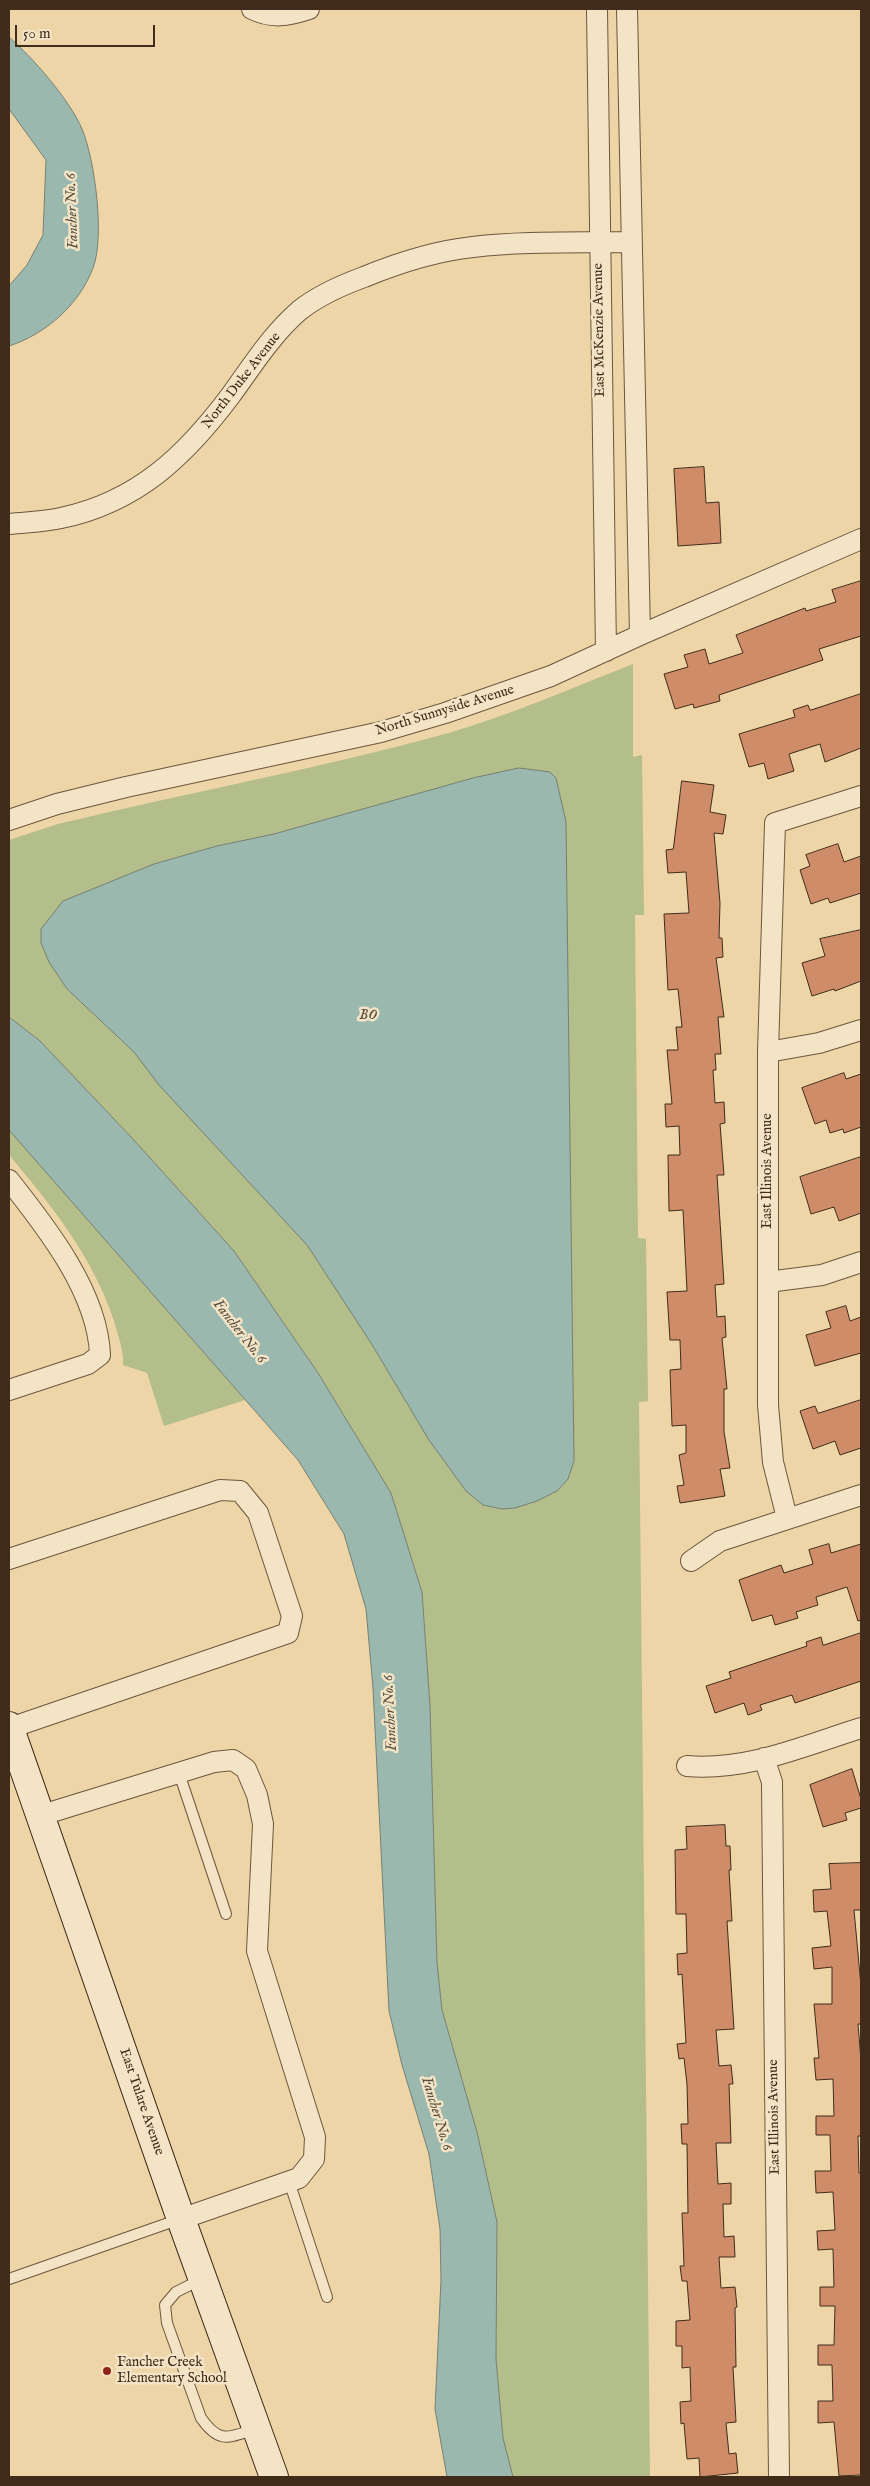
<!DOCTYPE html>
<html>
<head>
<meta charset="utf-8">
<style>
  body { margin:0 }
  #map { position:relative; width:870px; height:2486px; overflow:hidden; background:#edd5a7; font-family:"IM FELL English",serif }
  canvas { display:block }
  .frame { position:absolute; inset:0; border:10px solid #412b1b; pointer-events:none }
  .scale { position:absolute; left:15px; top:25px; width:140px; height:22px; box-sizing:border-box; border:2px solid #412b1b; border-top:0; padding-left:6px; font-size:15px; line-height:18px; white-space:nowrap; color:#412b1b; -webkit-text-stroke:4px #f3e4c6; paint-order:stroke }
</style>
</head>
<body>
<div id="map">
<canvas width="870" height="2486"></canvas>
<div class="frame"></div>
<div class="scale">50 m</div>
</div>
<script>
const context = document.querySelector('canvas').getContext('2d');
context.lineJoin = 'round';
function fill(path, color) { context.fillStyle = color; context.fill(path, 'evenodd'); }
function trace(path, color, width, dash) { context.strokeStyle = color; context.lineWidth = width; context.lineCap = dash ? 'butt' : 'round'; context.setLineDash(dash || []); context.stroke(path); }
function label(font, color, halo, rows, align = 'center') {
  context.font = font + ' "IM FELL English",serif'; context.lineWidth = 5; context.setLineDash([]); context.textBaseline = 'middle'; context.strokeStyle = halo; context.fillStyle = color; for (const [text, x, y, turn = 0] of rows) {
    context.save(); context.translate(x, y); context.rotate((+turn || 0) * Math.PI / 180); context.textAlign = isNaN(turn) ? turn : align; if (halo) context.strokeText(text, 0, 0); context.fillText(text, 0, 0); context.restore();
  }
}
const green = new Path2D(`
  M 633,664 L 633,757 L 642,755 L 644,915 L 635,915 L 638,1238 L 646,1239 L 648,1401 L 639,1402 L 650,2477 L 513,2477 L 503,2438 L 496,2359 L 497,2222 L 477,2132 L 442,2010 L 437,1963 L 430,1706 L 422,1592 L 391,1493 L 318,1373 L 234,1251 L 132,1138 L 39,1040 L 9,1017 L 9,840 L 58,824 C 186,793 317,769 445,734 C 509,716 571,688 633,664 Z
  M 9,1130 L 20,1140 L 245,1400 L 164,1426 L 147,1373 L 123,1365 C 124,1350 118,1336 114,1321 C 93,1257 52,1206 9,1155 Z`);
const water = new Path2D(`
  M 9,37 C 32,57 70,100 82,129 C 95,160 105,237 93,268 C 79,305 46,334 9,346 L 9,286 L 27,265 L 43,235 L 46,160 L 9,109 Z
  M 519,768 L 550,772 L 556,778 L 566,822 L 574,1461 L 568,1479 L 557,1491 L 537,1501 L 515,1508 L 502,1509 L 483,1505 L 466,1491 L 429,1440 L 371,1343 L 307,1245 L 159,1085 L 134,1052 L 67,989 L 49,962 L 41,943 L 41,929 L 63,901 L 154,864 L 217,846 L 274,834 L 473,778 Z
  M 9,1017 L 39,1040 L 132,1138 L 234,1251 L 318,1373 L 391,1493 L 422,1592 L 430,1706 L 437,1963 L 442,2010 L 477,2132 L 497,2222 L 496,2359 L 503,2438 L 513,2477 L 447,2477 L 435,2409 L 441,2280 L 440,2229 L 429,2154 L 402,2065 L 389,2011 L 373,1688 L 366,1609 L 344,1534 L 298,1460 L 9,1130 Z`);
const building = new Path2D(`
  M 704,467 L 706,503 L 719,502 L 721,543 L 678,546 L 674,469 Z
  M 861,581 L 861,636 L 819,649 L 823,660 L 719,695 L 720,701 L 694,708 L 693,704 L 675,709 L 664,674 L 688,667 L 684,655 L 705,649 L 709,664 L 743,653 L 736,635 L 805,608 L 806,611 L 836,602 L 832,590 Z
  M 861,694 L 861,748 L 825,762 L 820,744 L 789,754 L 794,771 L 768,779 L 764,763 L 749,767 L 739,734 L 795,717 L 793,710 L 808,705 L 810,710 Z
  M 682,781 L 714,785 L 710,812 L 726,815 L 723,834 L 714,833 L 720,903 L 719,938 L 722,938 L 723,957 L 716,958 L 724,1017 L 718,1017 L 721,1054 L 715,1054 L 716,1070 L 713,1070 L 715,1103 L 724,1102 L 725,1123 L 720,1124 L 724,1175 L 717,1175 L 724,1284 L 715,1285 L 717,1317 L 725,1316 L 726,1337 L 722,1338 L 727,1389 L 724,1389 L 724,1432 L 730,1468 L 720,1469 L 725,1496 L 680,1503 L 677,1486 L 684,1485 L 679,1455 L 686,1453 L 686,1425 L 672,1426 L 670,1370 L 681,1369 L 680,1340 L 670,1340 L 667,1292 L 687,1291 L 683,1210 L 669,1211 L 668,1155 L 680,1155 L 679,1126 L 666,1127 L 665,1104 L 672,1104 L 667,1050 L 678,1050 L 676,1027 L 682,1027 L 678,989 L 668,990 L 664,914 L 689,913 L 686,872 L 668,873 L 666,850 L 673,849 Z
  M 838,844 L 844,862 L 861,856 L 861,893 L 830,903 L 828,898 L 811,904 L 800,870 L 810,866 L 806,855 Z
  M 861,930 L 861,981 L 835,991 L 834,989 L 812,996 L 802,963 L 825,956 L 820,939 Z
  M 844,1073 L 846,1079 L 861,1074 L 861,1127 L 844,1133 L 843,1129 L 830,1133 L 826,1120 L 815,1124 L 802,1088 Z
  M 861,1157 L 861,1213 L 839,1221 L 834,1207 L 811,1214 L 800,1177 Z
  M 846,1306 L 850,1321 L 861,1317 L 861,1353 L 815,1366 L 806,1335 L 831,1328 L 826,1312 Z
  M 861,1400 L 861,1448 L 840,1455 L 835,1441 L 813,1449 L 800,1411 L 815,1406 L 818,1413 Z
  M 829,1544 L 831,1553 L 861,1544 L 861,1620 L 858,1621 L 847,1587 L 816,1597 L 818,1605 L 796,1612 L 798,1618 L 775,1625 L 772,1615 L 752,1621 L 739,1580 L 781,1565 L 784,1573 L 813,1564 L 809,1550 Z
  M 861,1633 L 861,1681 L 795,1703 L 792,1695 L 760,1705 L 762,1710 L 748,1715 L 744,1703 L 715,1713 L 706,1686 L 731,1678 L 729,1672 L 807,1646 L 806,1642 L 821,1637 L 823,1645 Z
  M 852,1769 L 861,1799 L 861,1808 L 845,1813 L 847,1820 L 823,1827 L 810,1785 Z
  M 725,1825 L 726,1846 L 730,1846 L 731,1870 L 729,1870 L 732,1921 L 727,1921 L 734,2029 L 716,2030 L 719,2066 L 731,2065 L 733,2084 L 729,2084 L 731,2143 L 716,2143 L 718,2184 L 731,2183 L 731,2204 L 723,2204 L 724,2237 L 734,2236 L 735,2257 L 719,2257 L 721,2288 L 735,2287 L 737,2307 L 735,2308 L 736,2367 L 733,2367 L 736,2422 L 726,2423 L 729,2454 L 736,2453 L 738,2473 L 700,2477 L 699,2458 L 687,2459 L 684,2423 L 681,2424 L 680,2402 L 691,2401 L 690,2367 L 682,2368 L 682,2346 L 676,2346 L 676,2321 L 690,2320 L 687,2281 L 682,2281 L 680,2266 L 684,2266 L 682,2213 L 688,2213 L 687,2144 L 682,2144 L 681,2124 L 688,2124 L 687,2084 L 684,2058 L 679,2059 L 677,2044 L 686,2043 L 682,1974 L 678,1975 L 677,1954 L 687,1953 L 686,1914 L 676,1914 L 675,1850 L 687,1849 L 686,1827 Z
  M 861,1863 L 861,1910 L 854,1910 L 861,1986 L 861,2024 L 858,2024 L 861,2060 L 861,2136 L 858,2136 L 859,2173 L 861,2173 L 861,2475 L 839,2476 L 834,2422 L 818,2423 L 818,2401 L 833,2401 L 832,2365 L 818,2365 L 818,2345 L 834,2345 L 835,2306 L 820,2306 L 820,2287 L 834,2287 L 833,2249 L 818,2250 L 817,2231 L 835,2230 L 833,2192 L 816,2193 L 815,2171 L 831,2171 L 830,2135 L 816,2135 L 816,2116 L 834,2116 L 833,2079 L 816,2080 L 814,2058 L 819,2058 L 814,2004 L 832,2004 L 832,1967 L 814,1969 L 812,1948 L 831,1946 L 827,1911 L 814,1912 L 813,1890 L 831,1889 L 829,1864 Z`);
const lane = new Path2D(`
  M 179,1773 L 226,1914
  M 289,2181 L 327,2297
  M 9,2279 L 180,2219
  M 202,2279 L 176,2292 L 165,2305 L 167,2323 L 201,2418 C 220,2445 229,2437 256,2429`);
const street = new Path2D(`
  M 252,9 C 272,19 288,16 309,9
  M 597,9 L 606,651
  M 627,9 L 640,635
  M 9,524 C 26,522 44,522 61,518 C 138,502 186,455 231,395 C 252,366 272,334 300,310 C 318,296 342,285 364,277 C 398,263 435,251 473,247 C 525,241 578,243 631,242
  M 9,820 L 57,804 L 126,787 L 381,732 L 445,713 L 551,676 L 640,635 L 861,539
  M 768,1052 L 819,1043 L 861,1030
  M 9,1180 C 47,1228 98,1293 100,1355 L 88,1364 L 9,1390
  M 768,1282 L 822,1275 L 861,1262
  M 787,1518 L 773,1462 L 768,1405 L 768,1052 L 775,823 L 861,796
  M 9,1559 L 220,1490 L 240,1491 L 258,1513 L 292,1616 L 288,1633 L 10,1728
  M 691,1561 L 720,1541 L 861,1495
  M 764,1758 L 772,1782 L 779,2477
  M 687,1766 C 748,1771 803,1746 861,1728
  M 42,1815 L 214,1762 L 233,1760 L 246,1769 L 257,1795 L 263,1824 L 257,1951 L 315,2137 L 314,2159 L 299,2178 L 181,2219`);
const secondary = new Path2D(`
  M 9,1726 L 181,2219 L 274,2477`);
const markers = [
  [107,2371,5,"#8f2418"]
];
const streetNames = [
  ["East McKenzie Avenue",600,330,-91],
  ["North Duke Avenue",242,381,-52],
  ["North Sunnyside Avenue",445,711,-17],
  ["East Illinois Avenue",768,1171,-90],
  ["East Tulare Avenue",141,2102,71],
  ["East Illinois Avenue",775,2117,-91]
];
const poiNames = [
  ["Fancher Creek",117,2363],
  ["Elementary School",117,2379]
];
const waterNames = [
  ["Fancher No. 6",73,211,-92],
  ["BO",368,1016],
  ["Fancher No. 6",239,1332,52],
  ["Fancher No. 6",391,1713,-93],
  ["Fancher No. 6",436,2114,73]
];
fill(green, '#b4be8a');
fill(water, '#9ab8ad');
trace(water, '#768073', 1);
fill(building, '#cf8c68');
trace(building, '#412b1b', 1);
trace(lane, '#6c563e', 12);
trace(street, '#6c563e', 22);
trace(secondary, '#412b1b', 30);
trace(lane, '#f3e4c6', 10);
trace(street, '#f3e4c6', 20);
trace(secondary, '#f3e4c6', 28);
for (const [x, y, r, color] of markers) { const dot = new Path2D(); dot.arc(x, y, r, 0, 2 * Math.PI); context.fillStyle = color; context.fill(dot); trace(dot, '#f3e4c6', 2); }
label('14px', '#412b1b', '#f3e4c6', streetNames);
label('14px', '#412b1b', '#f3e4c6', poiNames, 'left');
label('italic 15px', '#574e40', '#f3e4c6', waterNames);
</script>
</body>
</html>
